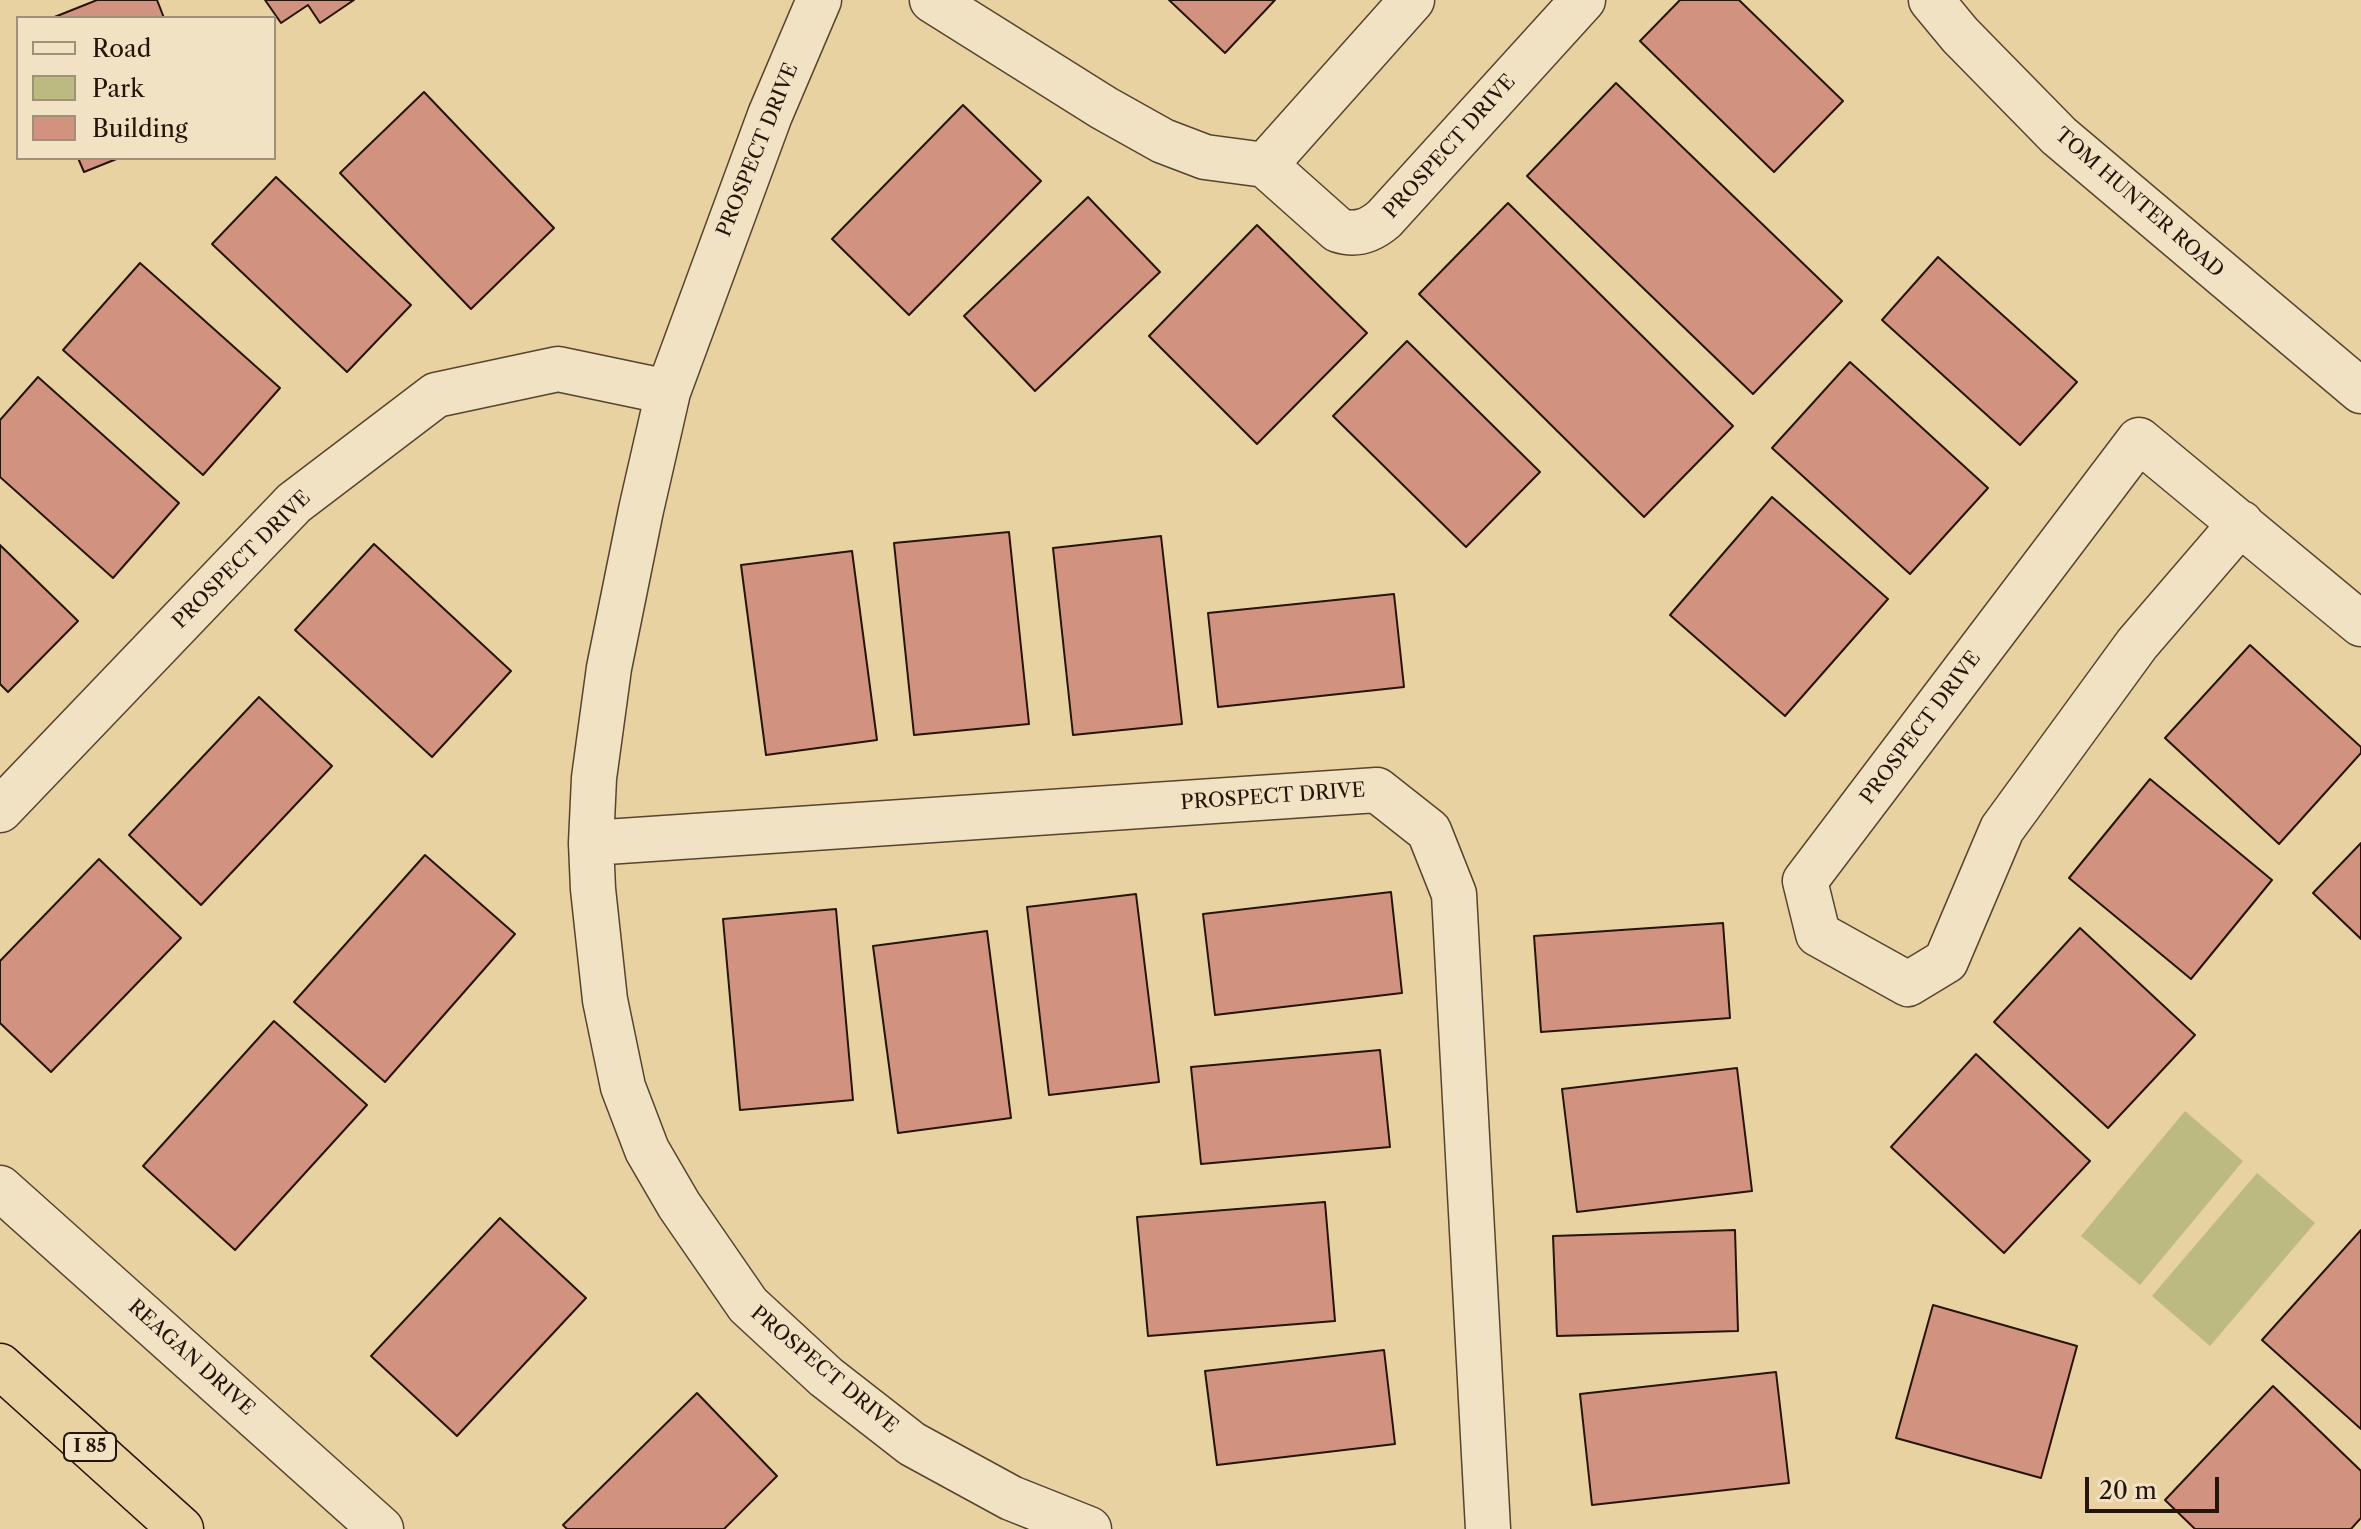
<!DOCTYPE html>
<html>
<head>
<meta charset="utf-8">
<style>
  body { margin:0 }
  #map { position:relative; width:2361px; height:1529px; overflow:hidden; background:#e8d2a2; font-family:"Libre Caslon Text",serif }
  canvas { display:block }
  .legend { position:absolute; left:16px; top:16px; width:260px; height:144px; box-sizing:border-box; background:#f0e2c3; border:2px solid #9f9079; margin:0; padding:10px 14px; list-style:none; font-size:24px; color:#261409 }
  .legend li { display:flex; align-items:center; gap:16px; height:40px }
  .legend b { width:40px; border:2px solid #9f9079 }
  .scale { position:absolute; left:2085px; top:1477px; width:134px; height:36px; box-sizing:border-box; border:4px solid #261409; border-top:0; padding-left:10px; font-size:24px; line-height:28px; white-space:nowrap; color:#261409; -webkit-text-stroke:6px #f0e2c3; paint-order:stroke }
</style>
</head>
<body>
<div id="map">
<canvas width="2361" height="1529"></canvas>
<ul class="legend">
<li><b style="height:10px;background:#f0e2c3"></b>Road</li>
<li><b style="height:22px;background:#bcba81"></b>Park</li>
<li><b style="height:22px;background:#d1937f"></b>Building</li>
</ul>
<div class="scale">20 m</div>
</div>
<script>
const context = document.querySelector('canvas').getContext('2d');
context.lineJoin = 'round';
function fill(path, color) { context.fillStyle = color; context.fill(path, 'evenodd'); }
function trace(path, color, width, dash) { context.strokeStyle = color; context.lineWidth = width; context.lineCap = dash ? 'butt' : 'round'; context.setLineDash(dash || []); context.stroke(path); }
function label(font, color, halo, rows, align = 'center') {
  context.font = font + ' "Libre Caslon Text",serif'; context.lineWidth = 8; context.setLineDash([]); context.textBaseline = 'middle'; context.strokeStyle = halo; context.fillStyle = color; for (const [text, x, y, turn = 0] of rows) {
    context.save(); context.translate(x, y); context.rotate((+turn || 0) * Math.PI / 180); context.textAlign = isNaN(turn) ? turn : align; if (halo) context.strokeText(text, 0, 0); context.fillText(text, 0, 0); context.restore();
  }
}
const green = new Path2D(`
  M 2185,1111 L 2243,1161 L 2140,1285 L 2081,1236 Z
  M 2257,1173 L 2315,1223 L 2210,1346 L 2152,1296 Z`);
const building = new Path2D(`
  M 97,0 L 157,0 L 164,18 L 52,18 Z
  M 265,0 L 354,0 L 320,23 L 308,5 L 281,23 Z
  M 1169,0 L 1275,0 L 1225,53 Z
  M 1680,0 L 1739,0 L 1843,101 L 1774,172 L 1640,41 Z
  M 1616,83 L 1842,301 L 1753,394 L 1527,176 Z
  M 424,92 L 554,228 L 471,309 L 340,173 Z
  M 963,105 L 1041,181 L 909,315 L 832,239 Z
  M 78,158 L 119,158 L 84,172 Z
  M 276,177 L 411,305 L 347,372 L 212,244 Z
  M 1088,197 L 1160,272 L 1035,391 L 964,316 Z
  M 1508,203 L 1733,426 L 1644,517 L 1419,294 Z
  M 1257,225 L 1367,333 L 1257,444 L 1149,336 Z
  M 1938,257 L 2077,382 L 2020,445 L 1882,320 Z
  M 140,263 L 280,388 L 203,475 L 63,350 Z
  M 1407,341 L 1540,472 L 1466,547 L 1333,416 Z
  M 1850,362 L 1988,488 L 1910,574 L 1772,448 Z
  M 38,377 L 179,503 L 113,578 L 0,477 L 0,420 Z
  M 1772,497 L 1888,599 L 1785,716 L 1670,615 Z
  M 1009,532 L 1029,724 L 914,735 L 894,543 Z
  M 1161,536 L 1182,724 L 1073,735 L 1053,548 Z
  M 374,544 L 511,671 L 432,757 L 295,630 Z
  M 0,545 L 78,621 L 8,692 L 0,684 Z
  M 852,551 L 877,740 L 766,755 L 741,565 Z
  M 1394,594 L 1404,687 L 1218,707 L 1208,613 Z
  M 2250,645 L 2361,747 L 2361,753 L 2279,844 L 2165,738 Z
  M 259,697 L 332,766 L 201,905 L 129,835 Z
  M 2150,779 L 2272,880 L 2191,979 L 2069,878 Z
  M 2361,843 L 2361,939 L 2313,893 Z
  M 425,855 L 515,934 L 385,1082 L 294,1002 Z
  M 99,859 L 181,938 L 51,1072 L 0,1023 L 0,961 Z
  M 1391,892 L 1402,993 L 1215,1015 L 1203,914 Z
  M 1136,894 L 1159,1082 L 1049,1095 L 1027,907 Z
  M 836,909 L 853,1100 L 740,1110 L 723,919 Z
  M 1723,923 L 1730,1018 L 1541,1032 L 1534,936 Z
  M 2080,928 L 2195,1035 L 2108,1128 L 1994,1022 Z
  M 987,931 L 1011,1118 L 898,1133 L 873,946 Z
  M 274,1021 L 367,1105 L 235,1250 L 143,1166 Z
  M 1380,1050 L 1390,1147 L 1201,1164 L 1191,1067 Z
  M 1976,1054 L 2090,1161 L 2004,1253 L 1891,1147 Z
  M 1737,1068 L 1752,1191 L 1577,1212 L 1562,1089 Z
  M 1325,1202 L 1335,1321 L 1148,1336 L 1137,1217 Z
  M 500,1218 L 586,1298 L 457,1436 L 371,1356 Z
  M 1735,1230 L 1738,1331 L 1557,1336 L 1553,1236 Z
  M 2361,1230 L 2361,1429 L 2262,1340 Z
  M 1933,1305 L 2077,1346 L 2041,1478 L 1896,1438 Z
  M 1384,1350 L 1395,1444 L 1217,1465 L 1205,1371 Z
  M 1776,1372 L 1789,1483 L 1592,1505 L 1580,1394 Z
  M 2273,1386 L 2361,1471 L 2361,1518 L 2351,1529 L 2195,1529 L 2165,1500 Z
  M 697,1393 L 777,1476 L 724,1529 L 567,1529 L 563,1525 Z`);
const minor = new Path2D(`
  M 819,0 L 770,115 L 668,392 L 641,510 L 609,668 L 594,778 L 591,843 L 593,889 L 605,1000 L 623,1087 L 647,1150 L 679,1205 L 748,1305 L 826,1377 L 912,1444 L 1011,1498 L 1089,1529
  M 932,0 L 1104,108 L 1163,141 L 1205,157 L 1265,165 L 1338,230 C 1356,236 1370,231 1384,219 L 1583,0
  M 1265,165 L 1412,0
  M 2241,523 L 2137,644 L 2002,829 L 1946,961 L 1908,984 L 1818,934 L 1805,881 L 2139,440 L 2361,624
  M 0,810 L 294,503 L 436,395 L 558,369 L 668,392
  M 591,843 L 1377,790 L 1429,831 L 1454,894 L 1488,1529`);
const tertiary = new Path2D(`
  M 1931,0 L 1960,35 L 2059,136 L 2361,391
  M 0,1188 L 381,1529`);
const motorway = new Path2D(`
  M 0,1366 L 181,1529`);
const shields = [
  [90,1447,52]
];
const shieldNames = [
  ["I 85",90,1447]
];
const streetNames = [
  ["PROSPECT DRIVE",1450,147,-48],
  ["PROSPECT DRIVE",758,150,-68],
  ["TOM HUNTER ROAD",2139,203,41],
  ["PROSPECT DRIVE",242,560,-45],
  ["PROSPECT DRIVE",1921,728,-53],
  ["PROSPECT DRIVE",1273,797,-4],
  ["REAGAN DRIVE",191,1358,42],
  ["PROSPECT DRIVE",824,1370,40]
];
fill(green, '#bcba81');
fill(building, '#d1937f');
trace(building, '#261409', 2);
trace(minor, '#56442f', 47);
trace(tertiary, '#56442f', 47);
trace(motorway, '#261409', 47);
trace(minor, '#f0e2c3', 44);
trace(tertiary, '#f0e2c3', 44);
trace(motorway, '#e8d2a2', 44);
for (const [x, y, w] of shields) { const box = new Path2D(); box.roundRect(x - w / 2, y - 14, w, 28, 6); context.fillStyle = '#f0e2c3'; context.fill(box); trace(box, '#261409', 2); }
label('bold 18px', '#261409', null, shieldNames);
label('20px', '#261409', '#f0e2c3', streetNames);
</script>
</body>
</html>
